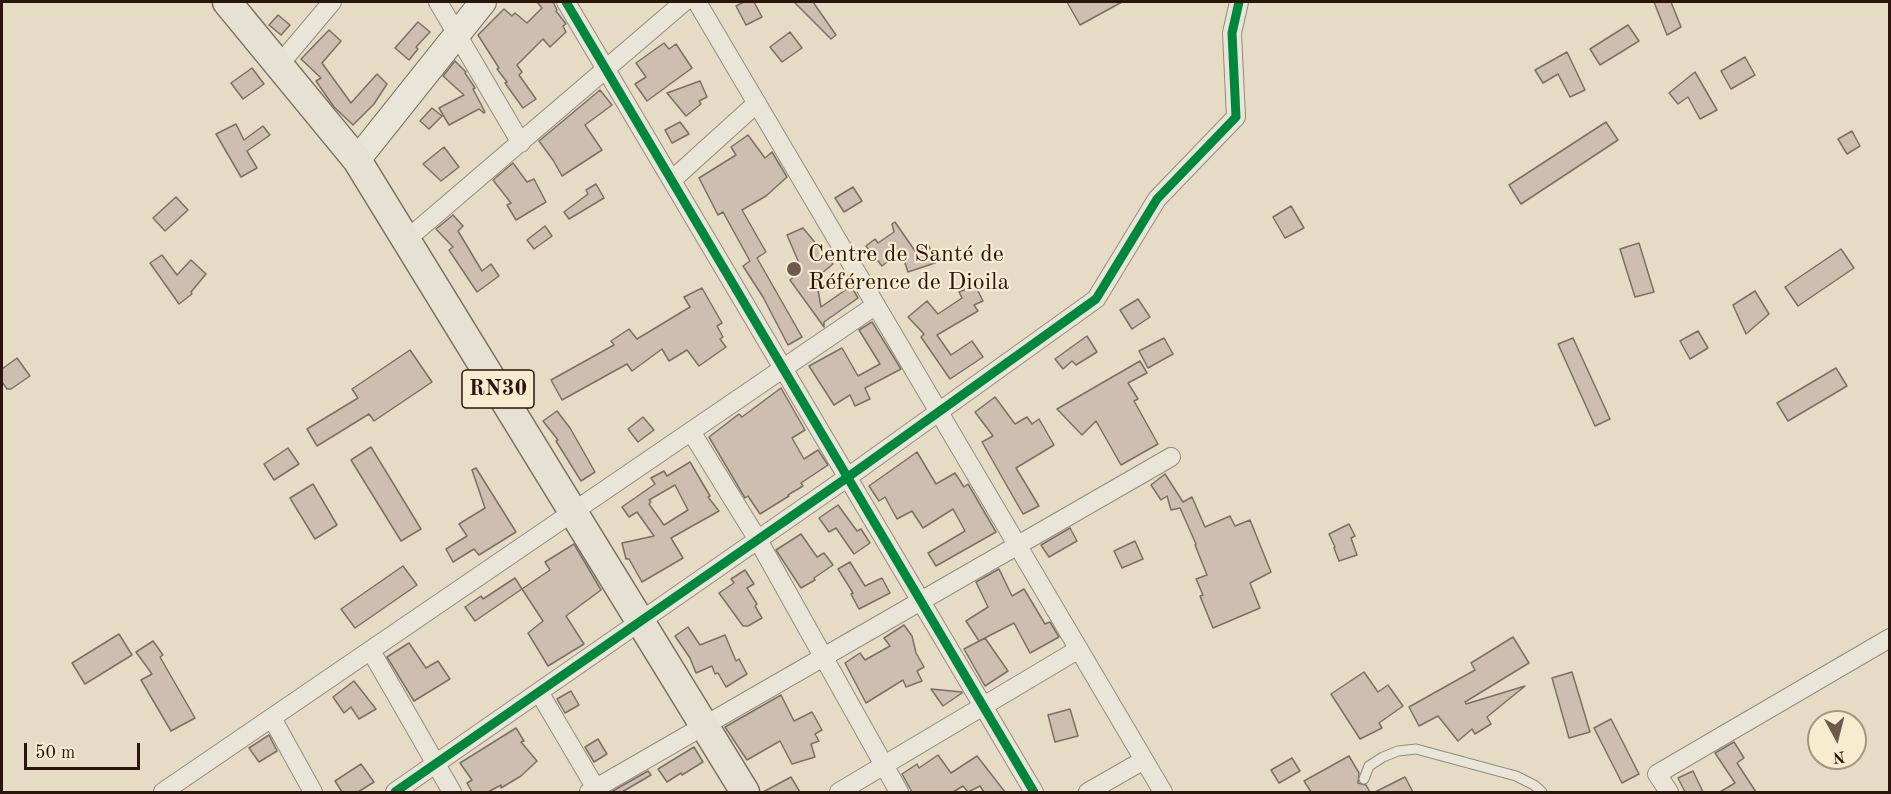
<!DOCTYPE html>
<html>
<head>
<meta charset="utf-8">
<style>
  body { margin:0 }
  #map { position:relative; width:1891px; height:794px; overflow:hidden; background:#e6dbc4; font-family:"Old Standard TT",serif }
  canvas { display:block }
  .frame { position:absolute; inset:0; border:3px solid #2b140b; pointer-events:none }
  .north { position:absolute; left:1807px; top:710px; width:60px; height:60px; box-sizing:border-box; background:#f8ecd0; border:2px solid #a69681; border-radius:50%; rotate:173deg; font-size:16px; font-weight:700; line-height:24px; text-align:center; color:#2b140b }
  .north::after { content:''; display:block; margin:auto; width:21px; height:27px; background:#6c5a4c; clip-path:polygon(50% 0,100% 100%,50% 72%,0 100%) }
  .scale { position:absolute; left:24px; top:743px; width:116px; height:27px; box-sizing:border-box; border:3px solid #2b140b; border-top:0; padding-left:8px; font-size:18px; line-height:21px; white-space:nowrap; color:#2b140b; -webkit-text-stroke:4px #f8ecd0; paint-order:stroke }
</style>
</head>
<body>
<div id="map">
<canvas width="1891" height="794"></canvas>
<div class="frame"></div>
<div class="north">N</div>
<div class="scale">50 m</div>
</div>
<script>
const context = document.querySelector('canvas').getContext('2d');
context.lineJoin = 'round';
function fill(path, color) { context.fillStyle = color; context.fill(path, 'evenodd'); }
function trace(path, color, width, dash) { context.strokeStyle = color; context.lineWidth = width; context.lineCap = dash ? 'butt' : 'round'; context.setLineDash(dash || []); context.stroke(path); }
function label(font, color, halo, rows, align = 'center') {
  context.font = font + ' "Old Standard TT",serif'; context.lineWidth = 4.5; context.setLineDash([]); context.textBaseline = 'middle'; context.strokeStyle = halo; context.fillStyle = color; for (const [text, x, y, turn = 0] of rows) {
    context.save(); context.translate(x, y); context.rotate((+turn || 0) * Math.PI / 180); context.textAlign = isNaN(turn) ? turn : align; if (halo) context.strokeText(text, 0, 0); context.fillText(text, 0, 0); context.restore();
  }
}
const building = new Path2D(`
  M 537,2 L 553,2 L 557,10 L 556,11 L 566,24 L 563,26 L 566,32 L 550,47 L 543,39 L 517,65 L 522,72 L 519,75 L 536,99 L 523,108 L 505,83 L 507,82 L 497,69 L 499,68 L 478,35 L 504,9 L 512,16 L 515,13 L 527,23 L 542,8 Z
  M 744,2 L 754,2 L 762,17 L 746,25 L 736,6 Z
  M 794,2 L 813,2 L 836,35 L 831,39 Z
  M 1067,2 L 1122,2 L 1080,25 Z
  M 1654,2 L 1671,2 L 1681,27 L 1667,35 Z
  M 278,15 L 290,25 L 281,35 L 269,25 Z
  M 418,22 L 430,32 L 416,47 L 418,49 L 409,60 L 395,48 Z
  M 1628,25 L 1639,41 L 1600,65 L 1590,49 Z
  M 329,30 L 341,41 L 322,63 L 351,103 L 377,74 L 387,84 L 374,104 L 353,125 L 334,107 L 316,81 L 321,78 L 301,59 Z
  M 790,32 L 802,48 L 782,62 L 770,47 Z
  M 664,43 L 669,49 L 676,44 L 692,68 L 647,101 L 635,84 L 646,77 L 636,63 Z
  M 1567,52 L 1585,90 L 1570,97 L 1558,74 L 1543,83 L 1535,70 Z
  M 1745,57 L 1755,75 L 1731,89 L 1721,71 Z
  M 455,61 L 466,72 L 465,73 L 475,88 L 473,89 L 485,112 L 484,113 L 479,109 L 449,125 L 439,108 L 464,95 L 443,76 Z
  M 252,68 L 264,84 L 243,99 L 231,83 Z
  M 1695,72 L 1717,110 L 1700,119 L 1688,97 L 1678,104 L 1669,93 Z
  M 700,81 L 707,97 L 699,101 L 701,104 L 686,116 L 667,93 Z
  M 600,90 L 612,105 L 585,125 L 602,150 L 562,176 L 553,160 L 539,141 Z
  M 432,108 L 442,116 L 429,129 L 420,121 Z
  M 680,122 L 689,134 L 672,143 L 665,130 Z
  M 1606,122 L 1618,140 L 1521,204 L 1509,185 Z
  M 236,124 L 244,140 L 263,126 L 270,135 L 247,151 L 257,168 L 241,177 L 216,134 Z
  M 1852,131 L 1860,146 L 1847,154 L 1838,139 Z
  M 748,135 L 765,158 L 772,152 L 787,177 L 766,196 L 742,210 L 766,252 L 757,258 L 802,337 L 788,345 L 763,297 L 743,266 L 750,261 L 723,212 L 718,215 L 699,178 L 736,155 L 731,147 Z
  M 444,147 L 459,167 L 441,181 L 423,164 Z
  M 513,163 L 527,182 L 534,179 L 546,202 L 516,220 L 507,205 L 511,203 L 493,180 Z
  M 596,184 L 604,198 L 569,219 L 564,212 L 588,194 L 586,190 Z
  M 853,187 L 862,201 L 844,212 L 835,198 Z
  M 176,197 L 188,210 L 165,231 L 153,218 Z
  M 1291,206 L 1304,228 L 1285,238 L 1273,217 Z
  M 453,215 L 463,226 L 458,231 L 482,271 L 491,264 L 499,276 L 477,292 L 449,250 L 453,247 L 436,229 Z
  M 895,222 L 915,251 L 929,246 L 935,263 L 908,272 L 901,251 L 882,266 L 866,246 L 875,239 L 878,243 L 894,232 L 892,224 Z
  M 545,226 L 552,236 L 534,249 L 527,240 Z
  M 803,228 L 833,264 L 816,278 L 821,307 L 851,286 L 858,298 L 824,322 L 824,327 L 790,280 L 802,270 L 787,235 Z
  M 1639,243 L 1654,292 L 1635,297 L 1620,249 Z
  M 1841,249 L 1854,268 L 1798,306 L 1785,287 Z
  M 162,255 L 177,275 L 191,260 L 206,274 L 191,292 L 192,294 L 179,304 L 150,263 Z
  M 975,285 L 983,301 L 974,305 L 978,311 L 937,335 L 951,355 L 972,341 L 983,357 L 950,379 L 921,337 L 924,334 L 908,317 L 927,301 L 938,314 L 962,298 L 959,292 Z
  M 702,288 L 722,323 L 717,326 L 723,337 L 720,339 L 726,347 L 699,366 L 687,350 L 669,361 L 662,349 L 632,371 L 627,364 L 562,400 L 551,380 L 614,345 L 611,341 L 629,329 L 637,339 L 690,307 L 684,297 Z
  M 1755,291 L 1769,314 L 1746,334 L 1733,305 Z
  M 1138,299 L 1150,317 L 1132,329 L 1120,310 Z
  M 872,322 L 901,369 L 865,388 L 870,399 L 855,406 L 850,395 L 834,405 L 809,366 L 842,348 L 858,376 L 880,364 L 859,330 Z
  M 1698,331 L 1708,348 L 1690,359 L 1680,341 Z
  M 1087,336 L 1097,352 L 1076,365 L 1072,361 L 1063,369 L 1055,359 Z
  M 1164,338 L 1173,354 L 1148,368 L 1139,351 Z
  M 1573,338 L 1610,419 L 1595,426 L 1558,344 Z
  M 410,350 L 432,382 L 374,421 L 369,414 L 317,446 L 307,429 L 358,398 L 352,389 Z
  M 17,358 L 30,376 L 11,389 L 7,389 L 2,382 L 2,369 Z
  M 1140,361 L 1147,373 L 1128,383 L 1138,399 L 1134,401 L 1158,444 L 1121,465 L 1096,421 L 1082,435 L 1057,409 Z
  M 1836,368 L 1847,386 L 1788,421 L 1777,403 Z
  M 781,388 L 805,430 L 792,438 L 804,459 L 818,450 L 828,465 L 801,483 L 803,486 L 788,495 L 789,496 L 760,514 L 748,496 L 745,498 L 709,437 L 739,414 L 742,417 Z
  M 995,397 L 1015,424 L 1027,417 L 1032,424 L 1039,419 L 1054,445 L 1016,468 L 1039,506 L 1023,514 L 982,442 L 993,436 L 975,412 Z
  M 557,411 L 570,428 L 595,472 L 581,481 L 556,441 L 558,440 L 543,421 Z
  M 643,417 L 654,430 L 638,442 L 628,429 Z
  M 371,447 L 421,529 L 401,541 L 351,460 Z
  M 288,448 L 299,464 L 274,480 L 264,464 Z
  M 917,452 L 936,484 L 955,473 L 964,487 L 968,484 L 996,532 L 936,566 L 928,553 L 965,531 L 953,509 L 923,528 L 912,511 L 897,519 L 885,497 L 879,501 L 869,486 Z
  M 690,462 L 710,496 L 708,497 L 719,511 L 671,538 L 683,558 L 642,582 L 629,559 L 626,559 L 622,543 L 654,536 L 637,512 L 629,517 L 622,507 L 655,484 L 651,478 L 664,471 L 667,476 ZM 675,485 L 688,510 L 664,525 L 649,504 L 651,502 L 649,500 Z
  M 476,468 L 516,532 L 479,555 L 474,549 L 453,562 L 446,549 L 467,536 L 459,524 L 485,508 L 472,470 Z
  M 1165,474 L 1183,502 L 1192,497 L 1205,527 L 1230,516 L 1235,526 L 1250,520 L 1271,572 L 1250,583 L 1260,608 L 1213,628 L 1200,596 L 1203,595 L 1196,579 L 1207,575 L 1195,545 L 1196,544 L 1180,508 L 1171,510 L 1167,496 L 1161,500 L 1151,485 Z
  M 313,484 L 337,525 L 315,539 L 290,498 Z
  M 838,505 L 857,531 L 861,529 L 870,543 L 854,554 L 836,528 L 829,532 L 819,518 Z
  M 1349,524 L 1355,536 L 1351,538 L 1357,555 L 1339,561 L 1334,548 L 1335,547 L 1329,534 Z
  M 1070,528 L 1077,541 L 1049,557 L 1041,545 Z
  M 801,534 L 817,557 L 824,553 L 833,565 L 814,578 L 815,580 L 801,588 L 776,550 Z
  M 1135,541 L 1143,559 L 1122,568 L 1114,551 Z
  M 574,544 L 601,590 L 566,616 L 584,644 L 548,666 L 528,633 L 543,621 L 522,589 L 550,570 L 545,562 Z
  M 850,562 L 865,586 L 882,578 L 890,593 L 859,609 L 851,594 L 853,593 L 838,569 Z
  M 403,566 L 417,585 L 355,628 L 341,609 Z
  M 999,569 L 1012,596 L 1024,589 L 1045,624 L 1050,622 L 1059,637 L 1030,653 L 1014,623 L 979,641 L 966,621 L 988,607 L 976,582 Z
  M 745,570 L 754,584 L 747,588 L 757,604 L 755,606 L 762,618 L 748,626 L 743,626 L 719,593 L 734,583 L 731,579 Z
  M 515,578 L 522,589 L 475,621 L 465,607 L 481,596 L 483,599 Z
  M 904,625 L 912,636 L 916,653 L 924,667 L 917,671 L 922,681 L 906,687 L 903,680 L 866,703 L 845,663 L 860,653 L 865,660 L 890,646 L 884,638 Z
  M 688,627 L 700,645 L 725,635 L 736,661 L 739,659 L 747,674 L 726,687 L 718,673 L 715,674 L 712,666 L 696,673 L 690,658 L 675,636 Z
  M 119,634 L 132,655 L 85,684 L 72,663 Z
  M 1513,637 L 1529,663 L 1465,702 L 1466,704 L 1525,686 L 1487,717 L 1491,724 L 1475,734 L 1472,729 L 1458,741 L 1438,716 L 1419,726 L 1409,707 L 1475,670 L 1471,663 Z
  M 985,638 L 1008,671 L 985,686 L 964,649 Z
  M 153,641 L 163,655 L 160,657 L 195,718 L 171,731 L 141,680 L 152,674 L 136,652 Z
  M 409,643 L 426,668 L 438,661 L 450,679 L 414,701 L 387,657 Z
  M 1364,672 L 1378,692 L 1388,685 L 1403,706 L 1379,723 L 1382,728 L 1360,739 L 1331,694 Z
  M 1572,672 L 1590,732 L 1569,738 L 1552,678 Z
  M 354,681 L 376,709 L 359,719 L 351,707 L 344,713 L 333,697 Z
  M 931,689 L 962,692 L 962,693 L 943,706 Z
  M 571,691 L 579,705 L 565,713 L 557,699 Z
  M 781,695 L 794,721 L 812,712 L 822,730 L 815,734 L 819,741 L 811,744 L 815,757 L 792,764 L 780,741 L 747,760 L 725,727 Z
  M 1070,709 L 1078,736 L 1055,742 L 1048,715 Z
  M 1611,719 L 1639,774 L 1622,783 L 1594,728 Z
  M 516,728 L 524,741 L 521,742 L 537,761 L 521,776 L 501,788 L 501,785 L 488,792 L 472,792 L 467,783 L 472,780 L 460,763 Z
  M 269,735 L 277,751 L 259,762 L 249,748 Z
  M 598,739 L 607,754 L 594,762 L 585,747 Z
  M 1734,742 L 1744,758 L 1737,763 L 1756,792 L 1720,792 L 1735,783 L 1715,753 Z
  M 694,747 L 703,762 L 682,775 L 681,773 L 667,782 L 658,769 Z
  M 938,755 L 951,773 L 977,756 L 1005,792 L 984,792 L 980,786 L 968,792 L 963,786 L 953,792 L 912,792 L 902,774 L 917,764 L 919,768 Z
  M 1349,756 L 1359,773 L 1358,783 L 1366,785 L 1370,792 L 1311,792 L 1304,781 Z
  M 1292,758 L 1300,771 L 1279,783 L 1271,770 Z
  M 361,764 L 374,782 L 358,792 L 342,792 L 335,781 Z
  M 648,771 L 651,775 L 622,792 L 611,792 Z
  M 1693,771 L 1703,792 L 1685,792 L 1678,778 Z
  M 791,777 L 800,792 L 763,792 Z
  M 1405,777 L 1413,792 L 1375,792 Z`);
const lane = new Path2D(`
  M 1364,779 L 1369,766 L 1383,757 L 1398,751 L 1416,749 L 1516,776 L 1534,785 L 1542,792`);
const street = new Path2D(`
  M 438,2 L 521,143
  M 566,2 L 1034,792
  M 697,2 L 1163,792
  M 279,65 L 332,2
  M 672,180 L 757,103
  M 406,240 L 684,2
  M 692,433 L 758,540 L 899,792
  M 371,651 L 452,792
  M 539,692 L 598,792
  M 272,718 L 313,792
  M 163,792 L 876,305
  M 395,792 L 848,477 L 1096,299 L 1157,199 L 1236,117 L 1232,33 L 1239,2
  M 589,792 L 1171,457
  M 839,792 L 1079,649
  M 1088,792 L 1144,760
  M 1669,792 L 1657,774 L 1890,638`);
const secondary = new Path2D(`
  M 357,160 L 483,2`);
const primary = new Path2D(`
  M 227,2 L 357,160 L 745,792`);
const cycleway = new Path2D(`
  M 566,2 L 1034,792
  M 395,792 L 848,477 L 1096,299 L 1157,199 L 1236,117 L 1232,33 L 1239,2`);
const markers = [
  [794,269,8,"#6c5a4c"]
];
const shields = [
  [498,389,72]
];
const shieldNames = [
  ["RN30",498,389]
];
const poiNames = [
  ["Centre de Santé de",808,255],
  ["Référence de Dioila",808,283]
];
fill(building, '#cebeaf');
trace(building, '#7a7064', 1.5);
trace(lane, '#948b7d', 11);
trace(street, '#948b7d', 20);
trace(secondary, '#7a7064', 28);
trace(primary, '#7a7064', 31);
trace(lane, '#eae5d9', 9);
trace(street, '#eae5d9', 18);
trace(secondary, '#eae5d9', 26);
trace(primary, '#e6e1d3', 28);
trace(cycleway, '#00873e', 9);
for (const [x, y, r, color] of markers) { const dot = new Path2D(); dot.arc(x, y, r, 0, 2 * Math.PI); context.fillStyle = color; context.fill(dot); trace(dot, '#f8ecd0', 2); }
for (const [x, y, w] of shields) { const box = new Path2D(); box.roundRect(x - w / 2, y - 19, w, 38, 4.5); context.fillStyle = '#f8ecd0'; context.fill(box); trace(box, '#2b140b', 1.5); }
label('bold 22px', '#2b140b', null, shieldNames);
label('24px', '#2b140b', '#f8ecd0', poiNames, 'left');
</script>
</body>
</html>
